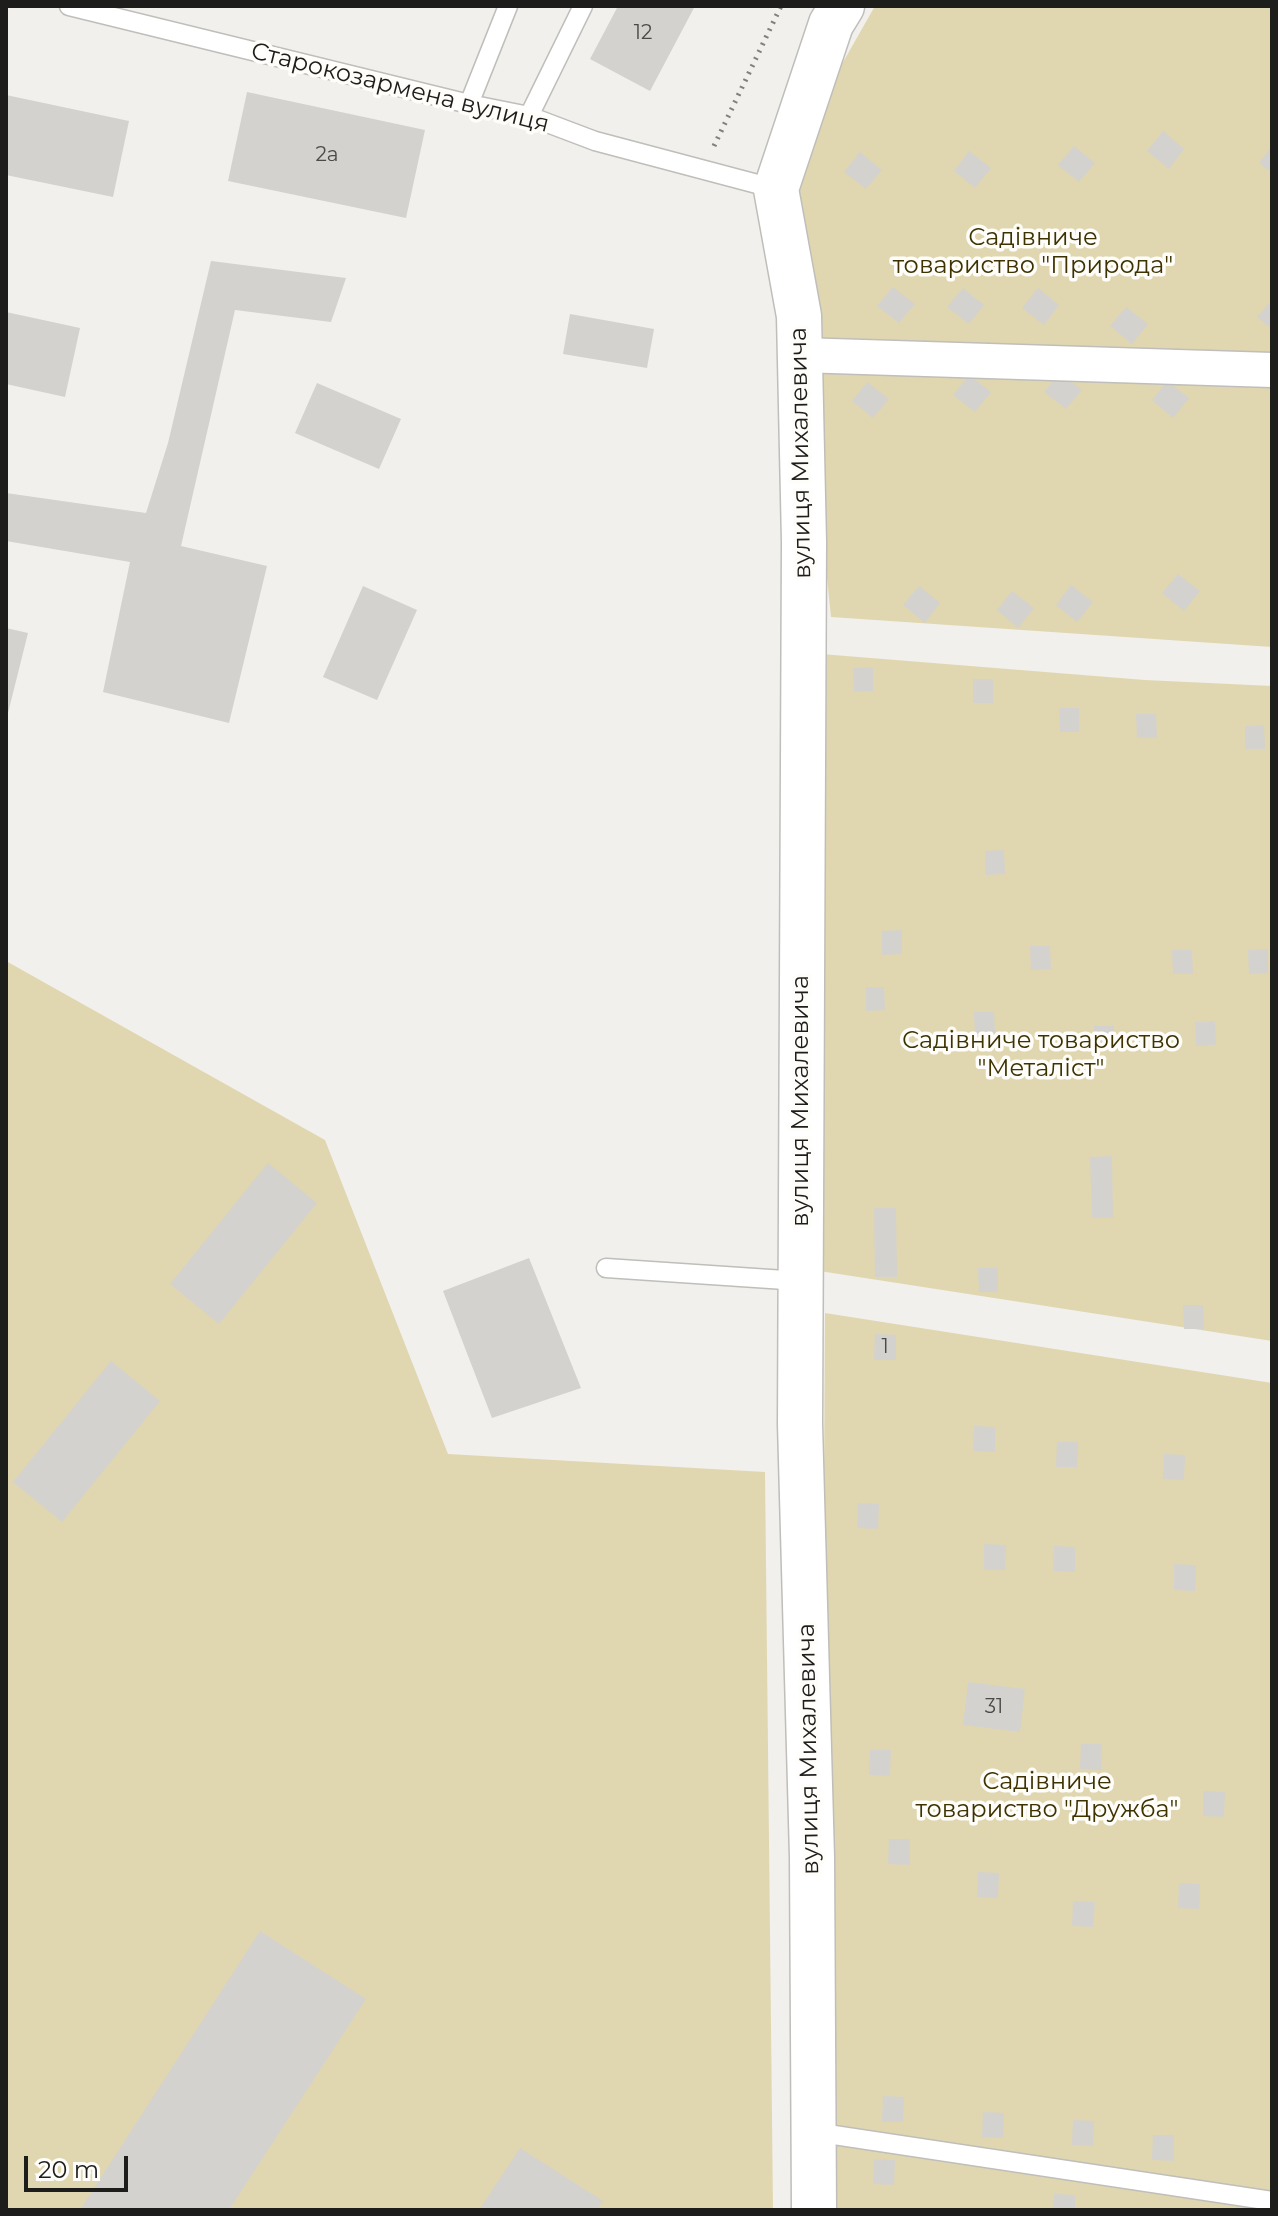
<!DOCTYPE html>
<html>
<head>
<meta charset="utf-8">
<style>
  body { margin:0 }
  #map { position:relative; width:1278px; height:2216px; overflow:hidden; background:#f1f0ec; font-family:Montserrat,sans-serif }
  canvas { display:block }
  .frame { position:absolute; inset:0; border:8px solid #1d1d1c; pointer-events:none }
  .scale { position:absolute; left:24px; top:2156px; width:104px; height:36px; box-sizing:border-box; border:4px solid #1d1d1c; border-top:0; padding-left:10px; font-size:24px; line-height:28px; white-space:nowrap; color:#1d1d1c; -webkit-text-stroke:6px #fefdf9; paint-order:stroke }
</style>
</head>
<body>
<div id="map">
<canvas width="1278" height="2216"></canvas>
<div class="frame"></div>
<div class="scale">20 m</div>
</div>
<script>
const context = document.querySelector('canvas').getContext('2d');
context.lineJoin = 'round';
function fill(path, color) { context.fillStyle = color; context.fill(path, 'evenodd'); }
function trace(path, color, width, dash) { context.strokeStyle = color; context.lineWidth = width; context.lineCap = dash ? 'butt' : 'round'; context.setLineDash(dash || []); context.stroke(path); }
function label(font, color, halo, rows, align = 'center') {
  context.font = font + ' Montserrat,sans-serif'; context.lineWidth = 7; context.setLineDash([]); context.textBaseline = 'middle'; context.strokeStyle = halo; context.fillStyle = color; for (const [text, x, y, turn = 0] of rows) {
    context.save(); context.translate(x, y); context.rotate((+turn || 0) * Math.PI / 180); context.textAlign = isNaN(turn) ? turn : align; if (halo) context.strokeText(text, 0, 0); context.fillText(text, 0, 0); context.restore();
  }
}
const green = new Path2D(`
  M 875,6 L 1272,6 L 1272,647 L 831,617 L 785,164 Z
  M 821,654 L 1145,680 L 1272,686 L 1272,1341 L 813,1270 Z
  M 6,961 L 325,1140 L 448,1454 L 765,1472 L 773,2210 L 6,2210 Z
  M 825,1313 L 1272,1383 L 1272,2210 L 820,2210 Z`);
const building = new Path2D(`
  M 618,6 L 695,6 L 650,91 L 590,59 Z
  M 247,92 L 425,130 L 406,218 L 228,181 Z
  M 6,95 L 129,121 L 113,197 L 6,175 Z
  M 1163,131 L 1184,149 L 1169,169 L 1147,151 Z
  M 1074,146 L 1095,163 L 1079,182 L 1058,165 Z
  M 1272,146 L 1272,173 L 1259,163 Z
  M 969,151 L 991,168 L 975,188 L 954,171 Z
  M 860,152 L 882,170 L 866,189 L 844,172 Z
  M 211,261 L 346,278 L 331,322 L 235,310 L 181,546 L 267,566 L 229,723 L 103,692 L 130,562 L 6,541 L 6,493 L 146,513 L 168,443 Z
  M 893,287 L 915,304 L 899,323 L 877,306 Z
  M 963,288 L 984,305 L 969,324 L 947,307 Z
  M 1038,288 L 1059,305 L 1044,325 L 1022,308 Z
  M 1272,300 L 1272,329 L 1257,317 Z
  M 1126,307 L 1148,324 L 1132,344 L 1110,326 Z
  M 6,312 L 80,328 L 65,397 L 6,384 Z
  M 570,314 L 654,329 L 647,368 L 563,354 Z
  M 1060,373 L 1082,390 L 1066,409 L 1044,392 Z
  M 969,375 L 991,392 L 975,412 L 953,395 Z
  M 1167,381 L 1189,398 L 1173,418 L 1152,400 Z
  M 867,382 L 889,399 L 873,418 L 852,401 Z
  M 317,383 L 401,419 L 379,469 L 295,433 Z
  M 1178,574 L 1200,591 L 1184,611 L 1162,593 Z
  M 1071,585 L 1093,602 L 1077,622 L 1056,605 Z
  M 363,586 L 417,610 L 377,700 L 323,677 Z
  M 919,586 L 940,603 L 925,623 L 903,605 Z
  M 1012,591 L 1034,608 L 1018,628 L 997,610 Z
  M 6,628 L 28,633 L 7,717 L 6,717 Z
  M 873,667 L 873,691 L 854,692 L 853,668 Z
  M 973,679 L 993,679 L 993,703 L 973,703 Z
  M 1059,708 L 1079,708 L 1079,732 L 1060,732 Z
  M 1136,714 L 1156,714 L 1157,738 L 1137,738 Z
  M 1264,725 L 1265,749 L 1245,749 L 1245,726 Z
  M 1004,850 L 1005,874 L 985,875 L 985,851 Z
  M 902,930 L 902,954 L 882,955 L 882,931 Z
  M 1030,946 L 1050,946 L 1051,969 L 1031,970 Z
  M 1268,949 L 1268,973 L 1249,974 L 1248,950 Z
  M 1172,950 L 1192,950 L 1193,974 L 1173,974 Z
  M 866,987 L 884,987 L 885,1010 L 866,1011 Z
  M 974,1012 L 994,1012 L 995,1035 L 975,1036 Z
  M 1215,1021 L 1216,1045 L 1196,1046 L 1195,1022 Z
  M 1094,1026 L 1114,1026 L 1114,1050 L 1094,1050 Z
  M 1112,1156 L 1113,1218 L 1092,1218 L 1090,1157 Z
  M 268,1163 L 317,1203 L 219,1324 L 170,1284 Z
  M 874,1208 L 896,1208 L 897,1277 L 875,1277 Z
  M 529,1258 L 581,1388 L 492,1418 L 443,1291 Z
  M 978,1268 L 998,1268 L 998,1292 L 979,1292 Z
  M 1183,1305 L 1203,1305 L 1204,1329 L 1184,1329 Z
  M 875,1334 L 896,1335 L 896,1360 L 874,1360 Z
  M 111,1361 L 160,1401 L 62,1522 L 13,1482 Z
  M 974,1426 L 995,1427 L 995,1452 L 973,1451 Z
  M 1057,1442 L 1078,1442 L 1077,1467 L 1056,1467 Z
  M 1164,1454 L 1185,1455 L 1184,1480 L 1163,1479 Z
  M 858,1503 L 879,1504 L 878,1529 L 857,1528 Z
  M 984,1544 L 1006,1545 L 1005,1570 L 984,1570 Z
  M 1054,1546 L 1075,1547 L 1075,1572 L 1053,1571 Z
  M 1174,1564 L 1196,1565 L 1195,1591 L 1174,1590 Z
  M 968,1682 L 1025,1689 L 1020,1732 L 963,1725 Z
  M 1081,1744 L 1102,1744 L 1101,1770 L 1080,1769 Z
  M 870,1750 L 891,1750 L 890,1776 L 869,1775 Z
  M 1203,1791 L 1225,1792 L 1224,1817 L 1203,1816 Z
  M 889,1839 L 910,1839 L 910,1865 L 888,1864 Z
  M 978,1872 L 999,1873 L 998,1898 L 977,1897 Z
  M 1179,1883 L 1200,1884 L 1199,1909 L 1178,1908 Z
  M 1073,1901 L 1095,1902 L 1093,1927 L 1072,1926 Z
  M 260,1931 L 366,1999 L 229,2210 L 80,2210 Z
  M 883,2096 L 904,2097 L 903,2122 L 882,2122 Z
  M 983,2112 L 1004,2113 L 1003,2138 L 982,2137 Z
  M 1073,2120 L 1094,2121 L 1093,2146 L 1072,2145 Z
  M 1153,2135 L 1174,2135 L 1174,2161 L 1152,2160 Z
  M 520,2148 L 603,2201 L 597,2210 L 479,2210 Z
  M 874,2159 L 895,2160 L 894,2185 L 873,2184 Z
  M 1054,2194 L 1075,2195 L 1075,2210 L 1053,2210 Z`);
const path = new Path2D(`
  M 714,146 L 781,6`);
const service = new Path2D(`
  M 69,6 L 469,104 L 529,116 L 595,141 L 776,189
  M 469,104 L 508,6
  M 529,116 L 583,6
  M 606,1268 L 800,1281
  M 814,2132 L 1272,2201`);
const minor = new Path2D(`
  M 800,355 L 1272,370`);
const tertiary = new Path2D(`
  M 814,2210 L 812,1857 L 800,1424 L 804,542 L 799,316 L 776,189 L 831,24 L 842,6`);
const numberNames = [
  ["12",643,33],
  ["2а",327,155],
  ["1",885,1347],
  ["31",994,1707]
];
const streetNames = [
  ["Старокозармена вулиця",400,88,14],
  ["вулиця Михалевича",801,453,-91],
  ["вулиця Михалевича",801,1101,-90],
  ["вулиця Михалевича",809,1749,-91]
];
const parkNames = [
  ["Садівниче",1033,238],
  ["товариство \"Природа\"",1033,266],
  ["Садівниче товариство",1041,1041],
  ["\"Металіст\"",1041,1069],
  ["Садівниче",1047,1782],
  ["товариство \"Дружба\"",1047,1810]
];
fill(green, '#e0d7b1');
fill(building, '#d3d2ce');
trace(service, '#bfbeba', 21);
trace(minor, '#bfbeba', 37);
trace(tertiary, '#bfbeba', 47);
trace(path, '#80807d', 5, [2, 6]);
trace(service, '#fff', 18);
trace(minor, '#fff', 34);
trace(tertiary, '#fff', 44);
label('20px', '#4a4a48', null, numberNames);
label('24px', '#1d1d1c', '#fefdf9', streetNames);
label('24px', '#3d3200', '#fefdf9', parkNames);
</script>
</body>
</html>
